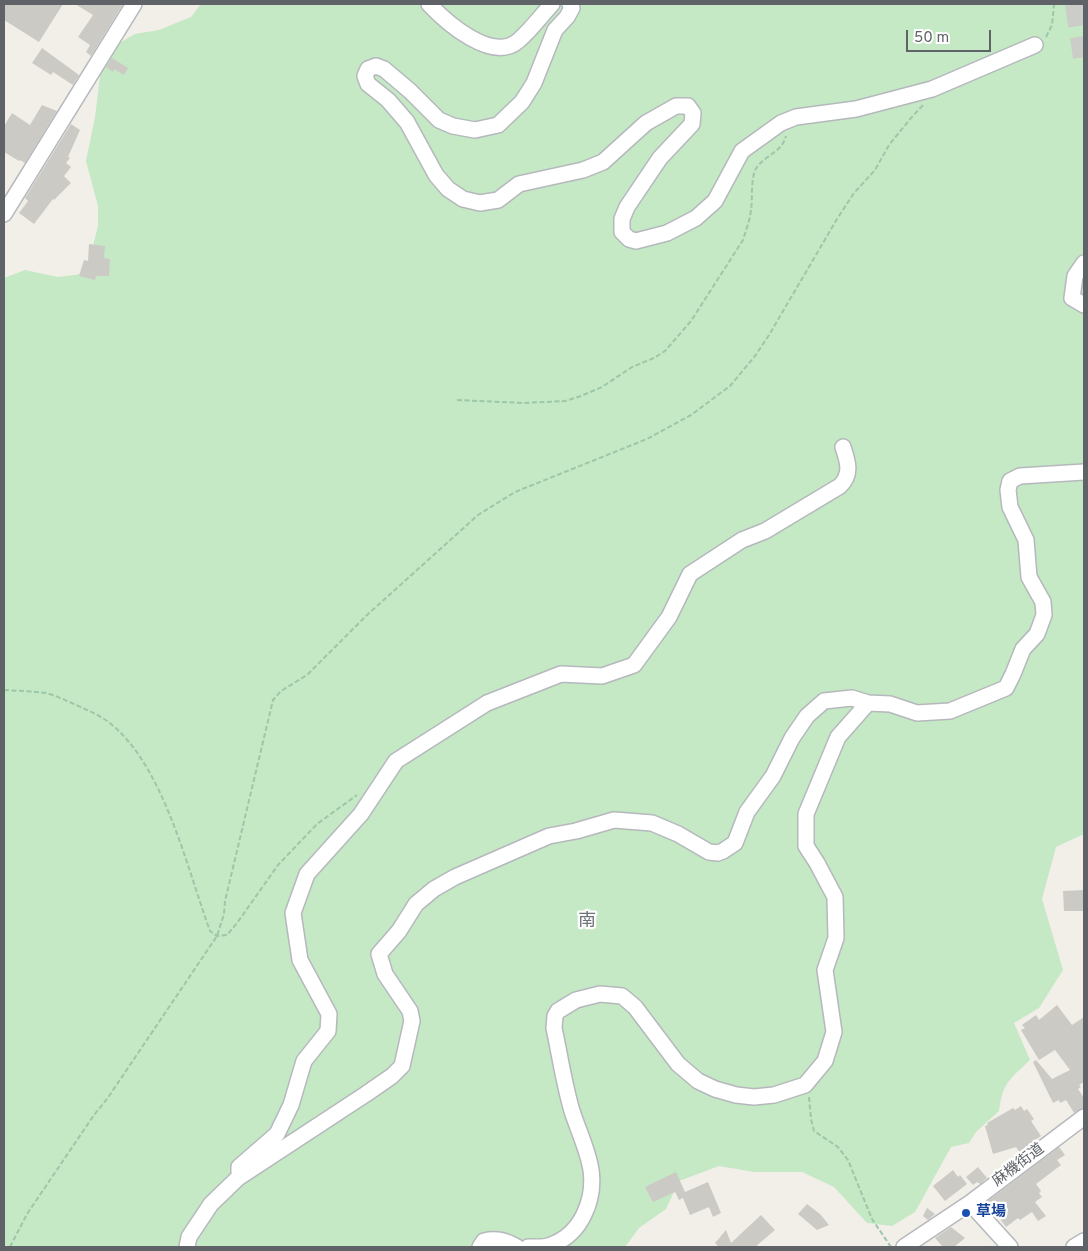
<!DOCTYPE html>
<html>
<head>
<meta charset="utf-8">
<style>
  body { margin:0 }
  #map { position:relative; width:1088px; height:1251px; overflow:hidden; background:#f1efe8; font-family:Overpass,sans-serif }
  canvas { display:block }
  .frame { position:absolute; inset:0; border:5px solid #5f6368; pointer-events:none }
  .scale { position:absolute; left:906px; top:30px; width:85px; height:22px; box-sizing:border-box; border:2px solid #5f6368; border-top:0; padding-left:6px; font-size:15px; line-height:18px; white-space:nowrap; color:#5f6368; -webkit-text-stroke:4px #fff; paint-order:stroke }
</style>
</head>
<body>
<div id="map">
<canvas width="1088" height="1251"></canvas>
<div class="frame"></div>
<div class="scale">50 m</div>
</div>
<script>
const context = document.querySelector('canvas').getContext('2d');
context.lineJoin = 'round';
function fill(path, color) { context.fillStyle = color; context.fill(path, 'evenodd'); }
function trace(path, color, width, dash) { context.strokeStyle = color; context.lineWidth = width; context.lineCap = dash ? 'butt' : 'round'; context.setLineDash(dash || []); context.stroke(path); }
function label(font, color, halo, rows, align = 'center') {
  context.font = font + ' Overpass,"Noto Sans JP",sans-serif'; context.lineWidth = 4.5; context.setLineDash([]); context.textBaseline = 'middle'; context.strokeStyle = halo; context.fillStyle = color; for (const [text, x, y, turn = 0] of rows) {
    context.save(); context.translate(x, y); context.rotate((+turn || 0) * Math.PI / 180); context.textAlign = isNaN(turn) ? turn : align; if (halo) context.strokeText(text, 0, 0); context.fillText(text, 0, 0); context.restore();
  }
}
const green = new Path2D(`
  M 201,4 L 1084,4 L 1084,834 L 1056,847 L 1042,899 L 1063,970 L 1039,1008 L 1014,1023 L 1030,1060 C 1009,1080 1003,1082 999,1111 L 976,1132 L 969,1143 L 951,1147 L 915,1212 L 892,1226 L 867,1223 L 834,1187 L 802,1172 L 754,1172 L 719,1166 L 679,1181 L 666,1209 L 639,1228 L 625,1247 L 4,1247 L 4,278 L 25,270 L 58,277 L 82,274 L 90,258 L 98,226 L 98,206 L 86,161 L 95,117 L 101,69 L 116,45 L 135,34 L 159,30 L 191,17 Z`);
const building = new Path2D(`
  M 4,4 L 63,4 L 39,42 L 4,20 Z
  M 75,4 L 123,4 L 91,56 L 86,52 L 90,45 L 78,37 L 93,15 Z
  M 42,48 L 79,75 L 73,85 L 53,72 L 51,75 L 32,63 Z
  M 112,58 L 128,68 L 124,75 L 114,69 L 113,72 L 106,67 Z
  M 42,105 L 57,111 L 25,163 L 20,160 L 19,161 L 4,152 L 4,126 L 12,113 L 30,125 Z
  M 71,124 L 80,130 L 68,157 L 70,158 L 66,163 L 71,167 L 64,176 L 71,183 L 54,200 L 53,199 L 34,224 L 19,213 L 28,201 L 25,198 Z
  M 89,244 L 105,246 L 104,258 L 110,259 L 109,276 L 96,276 L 95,280 L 79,276 L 84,260 L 88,261 Z
  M 1084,890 L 1084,911 L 1064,911 L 1063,891 Z
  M 1057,1005 L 1072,1025 L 1084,1017 L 1084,1082 L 1079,1085 L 1081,1087 L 1078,1089 L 1084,1098 L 1084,1108 L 1074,1113 L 1066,1100 L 1060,1103 L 1059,1100 L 1053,1103 L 1033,1062 L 1036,1060 L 1052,1079 L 1070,1070 L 1055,1050 L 1039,1060 L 1021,1030 L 1025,1028 L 1022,1025 L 1036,1015 L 1039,1020 Z
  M 1021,1106 L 1024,1111 L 1027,1109 L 1034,1119 L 1031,1121 L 1041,1136 L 1027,1146 L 1028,1147 L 1020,1153 L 1016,1147 L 993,1154 L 985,1126 L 988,1125 L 987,1123 L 1013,1108 L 1015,1110 Z
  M 1059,1147 L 1065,1155 L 1057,1160 L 1061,1165 L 1036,1184 L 1041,1191 L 1039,1193 L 1042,1197 L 1035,1202 L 1046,1216 L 1038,1221 L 1032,1212 L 1020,1220 L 1018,1218 L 1006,1227 L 994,1211 L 992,1213 L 984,1204 Z
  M 978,1167 L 987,1178 L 980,1184 L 977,1182 L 973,1185 L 966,1177 Z
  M 953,1170 L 958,1177 L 960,1175 L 967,1184 L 945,1201 L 933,1186 Z
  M 676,1172 L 685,1192 L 708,1182 L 721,1213 L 713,1217 L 709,1207 L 690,1215 L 683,1198 L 679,1200 L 675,1192 L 653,1202 L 645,1187 Z
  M 807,1204 L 820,1214 L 829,1225 L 817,1230 L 798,1214 Z
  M 927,1208 L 935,1214 L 928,1220 L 923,1216 Z
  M 761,1215 L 775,1230 L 755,1247 L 719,1247 L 715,1243 L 726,1230 L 731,1243 Z
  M 951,1227 L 965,1238 L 954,1247 L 943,1247 L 935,1238 Z`);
const highwayTunnel = new Path2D(`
  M 1076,4 L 1084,57`);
const path = new Path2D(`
  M 1046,37 L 1052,25 L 1054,4
  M 457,400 L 524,403 L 565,401 L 581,396 L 602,387 L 632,367 L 654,358 L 665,351 L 691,321 L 743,240 C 746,230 750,220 751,210 C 753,197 750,177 757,167 C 767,154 782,152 786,136
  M 4,690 C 18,691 32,691 46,693 C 55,695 65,700 74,704 C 87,710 100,715 111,724 C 164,767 187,868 210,931 L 217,936 L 227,935 L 237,923 L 278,865 L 317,824 L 357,795
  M 809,1097 L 811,1119 L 814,1131 L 838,1147 L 848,1160 L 872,1219 L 891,1247
  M 10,1247 L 27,1214 L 94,1115 L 107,1099 L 217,936 L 224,914 L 225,901 L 273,700 L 281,691 L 307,675 L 367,615 L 478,515 L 515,492 L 647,439 L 691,415 L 730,386 L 755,356 L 769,335 L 837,219 L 854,193 L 875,170 L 889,145 L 911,118 L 923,105`);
const minor = new Path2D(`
  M 429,4 C 446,22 492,63 518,41 C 530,31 541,16 552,4
  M 570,4 L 572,8 L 567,17 L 555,30 L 534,83 L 522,102 L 498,125 L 475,130 L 453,126 L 439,120 L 410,91 L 384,69 L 376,66 L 368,69 L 365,76 L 368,84 L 388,100 L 407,122 L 436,175 L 448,189 L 463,199 L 480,203 L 498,200 L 519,184 L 583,170 L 603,162 L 646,123 L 676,106 L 688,106 L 693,113 L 692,124 L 660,158 L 627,207 L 622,219 L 622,232 L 629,239 L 636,241 L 667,233 L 696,218 L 715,201 L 742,151 L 781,123 L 796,117 L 856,109 L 932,89 L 1035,45
  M 4,214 L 134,4
  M 1084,263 L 1075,276 L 1072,298 L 1084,305
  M 239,1172 L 239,1167 L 277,1134 L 291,1105 L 304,1061 L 328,1031 L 329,1014 L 300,960 L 293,913 L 307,874 L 361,814 L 396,761 L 487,703 L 561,674 L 602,676 L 634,665 L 669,617 L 690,574 L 742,540 L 765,531 L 840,486 C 852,474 848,462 843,447
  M 970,1203 L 1010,1247
  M 187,1247 L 189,1237 L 211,1204 L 238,1178 L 366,1094 L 392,1076 L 402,1066 L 412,1021 L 410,1011 L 385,974 L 379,954 L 399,931 L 416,904 L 434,889 L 455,877 L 549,836 L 576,831 L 614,820 L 652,823 L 678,834 L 709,852 L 718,853 L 723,851 L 735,843 L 747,812 L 773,776 L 792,738 L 807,716 L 824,701 L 852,698 L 868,703 L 890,704 L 917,713 L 950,711 L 1006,688 L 1013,674 L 1023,649 L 1037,634 L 1044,615 L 1043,602 L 1029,577 L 1026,540 L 1010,507 L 1008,490 L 1010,481 L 1020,476 L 1084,472
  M 480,1247 L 484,1241 C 497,1238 506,1241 517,1247
  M 528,1247 C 536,1247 545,1248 551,1245 C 582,1234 595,1199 591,1170 C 588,1150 578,1130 572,1111 C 564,1084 560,1056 554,1028 L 555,1016 L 558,1011 L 576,1000 L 600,994 L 622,996 L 635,1007 L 678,1064 L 698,1081 L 715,1089 L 736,1095 L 754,1097 L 774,1095 L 805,1085 L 825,1061 L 834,1032 L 825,970 L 836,938 L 835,897 L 817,863 L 806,846 L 806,814 L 838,737 L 868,703
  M 904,1247 L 970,1203 L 1084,1117
  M 1074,1247 L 1084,1241`);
const markers = [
  [966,1213,5,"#1a4fb4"]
];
const streetNames = [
  ["麻機街道",1019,1166,-37]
];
const transitNames = [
  ["草場",976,1213]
];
const quarterNames = [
  ["南",587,922]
];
fill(green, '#c5e8c5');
fill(building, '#cccac5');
trace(highwayTunnel, '#ccccc8', 22, [22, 11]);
trace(minor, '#b5b8bc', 18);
trace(path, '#9cc7a9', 2, [5, 2.5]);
trace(minor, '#fff', 15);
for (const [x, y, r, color] of markers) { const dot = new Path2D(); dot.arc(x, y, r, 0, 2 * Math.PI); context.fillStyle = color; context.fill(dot); trace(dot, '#fff', 2); }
label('15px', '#5f6368', '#fff', streetNames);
label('bold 15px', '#164399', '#fff', transitNames, 'left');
label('18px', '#70757a', '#fff', quarterNames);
</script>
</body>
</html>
